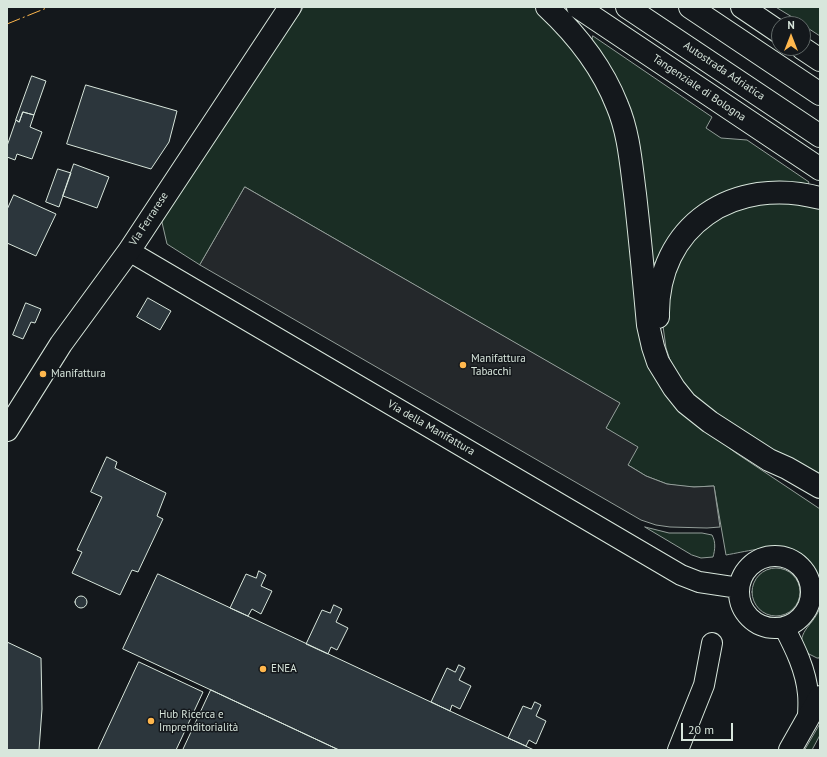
<!DOCTYPE html>
<html>
<head>
<meta charset="utf-8">
<style>
  body { margin:0 }
  #map { position:relative; width:827px; height:757px; overflow:hidden; background:#14181c; font-family:"PT Sans",sans-serif }
  canvas { display:block }
  .frame { position:absolute; inset:0; border:8px solid #d8e6dc; pointer-events:none }
  .north { position:absolute; left:771px; top:16px; width:40px; height:40px; box-sizing:border-box; background:#14181c; border:1px solid #626a69; border-radius:50%; rotate:0deg; font-size:11px; font-weight:700; line-height:16px; text-align:center; color:#d8e6dc }
  .north::after { content:''; display:block; margin:auto; width:14px; height:18px; background:#ffb74d; clip-path:polygon(50% 0,100% 100%,50% 72%,0 100%) }
  .scale { position:absolute; left:681px; top:723px; width:52px; height:18px; box-sizing:border-box; border:2px solid #d8e6dc; border-top:0; padding-left:5px; font-size:12px; line-height:14px; white-space:nowrap; color:#d8e6dc; -webkit-text-stroke:3px #14181c; paint-order:stroke }
</style>
</head>
<body>
<div id="map">
<canvas width="827" height="757"></canvas>
<div class="frame"></div>
<div class="north">N</div>
<div class="scale">20 m</div>
</div>
<script>
const context = document.querySelector('canvas').getContext('2d');
context.lineJoin = 'round';
function fill(path, color) { context.fillStyle = color; context.fill(path, 'evenodd'); }
function trace(path, color, width, dash) { context.strokeStyle = color; context.lineWidth = width; context.lineCap = dash ? 'butt' : 'round'; context.setLineDash(dash || []); context.stroke(path); }
function label(font, color, halo, rows, align = 'center') {
  context.font = font + ' "PT Sans",sans-serif'; context.lineWidth = 3; context.setLineDash([]); context.textBaseline = 'middle'; context.strokeStyle = halo; context.fillStyle = color; for (const [text, x, y, turn = 0] of rows) {
    context.save(); context.translate(x, y); context.rotate((+turn || 0) * Math.PI / 180); context.textAlign = isNaN(turn) ? turn : align; if (halo) context.strokeText(text, 0, 0); context.fillText(text, 0, 0); context.restore();
  }
}
const green = new Path2D(`
  M 304,7 L 534,7 L 549,21 L 592,74 L 615,120 L 642,319 L 712,435 L 736,453 L 820,509 L 820,589 C 812,533 765,548 726,555 L 714,486 L 694,487 L 680,486 L 667,484 L 646,476 L 628,465 L 606,428 L 619,403 L 245,187 L 200,265 L 167,244 L 161,218 L 170,204 Z
  M 776,7 L 820,7 L 820,36 L 803,25 L 803,24 Z
  M 593,36 L 712,117 L 706,128 L 721,138 L 747,140 L 809,182 L 807,186 L 783,183 L 663,249 L 655,263 L 652,263 L 592,41 Z
  M 804,202 L 820,206 L 820,481 L 702,404 L 691,393 L 683,383 L 670,360 L 666,348 L 663,326 L 663,297 L 692,237 L 740,205 Z
  M 645,527 L 669,533 L 702,533 L 712,535 C 716,542 715,550 713,557 L 701,558 L 692,555 Z
  M752 592a24 24 0 1 1 48 0a24 24 0 1 1-48 0Z
  M 820,607 L 820,655 L 819,658 L 817,658 L 803,651 C 796,630 815,625 820,607 Z
  M 820,724 L 820,735 L 812,750 L 805,750 Z`);
const parking = new Path2D(`
  M 245,187 L 620,403 L 606,428 L 638,447 L 628,465 L 646,476 L 667,484 L 694,487 L 714,486 L 720,527 L 707,528 L 670,527 L 656,525 L 641,520 L 200,265 Z`);
const building = new Path2D(`
  M 32,76 L 46,81 L 34,115 L 23,112 L 19,122 L 16,120 Z
  M 86,85 L 177,111 L 169,142 L 151,169 L 67,144 Z
  M 23,112 L 34,115 L 30,127 L 42,132 L 32,159 L 17,154 L 15,160 L 7,157 L 7,146 L 16,120 L 19,122 Z
  M 74,164 L 109,177 L 97,208 L 63,196 Z
  M 58,169 L 71,173 L 59,207 L 46,202 Z
  M 14,195 L 56,214 L 36,256 L 7,243 L 7,210 Z
  M 148,298 L 171,311 L 160,330 L 137,317 Z
  M 26,303 L 41,309 L 35,323 L 31,322 L 23,339 L 13,335 Z
  M 107,457 L 117,462 L 115,468 L 166,493 L 157,516 L 163,519 L 138,572 L 132,570 L 120,595 L 72,573 L 82,552 L 77,550 L 102,497 L 91,492 Z
  M 259,571 L 266,575 L 261,586 L 272,591 L 261,614 L 252,609 L 248,616 L 230,608 L 246,574 L 256,578 Z
  M 158,574 L 450,711 L 534,750 L 339,750 L 211,690 L 123,649 Z
  M75 602a6 6 0 1 1 12 0a6 6 0 1 1-12 0Z
  M 334,605 L 342,609 L 336,622 L 348,628 L 337,650 L 331,647 L 328,654 L 306,644 L 322,610 L 330,613 Z
  M 7,642 L 41,658 L 42,709 L 39,750 L 7,750 Z
  M 139,662 L 203,692 L 176,750 L 98,750 Z
  M 459,665 L 465,668 L 459,680 L 471,686 L 460,709 L 452,705 L 450,711 L 431,702 L 447,668 L 455,672 Z
  M 211,690 L 339,750 L 183,750 Z
  M 535,702 L 541,705 L 536,716 L 546,721 L 536,744 L 529,740 L 526,746 L 508,738 L 523,706 L 531,709 Z`);
const minor = new Path2D(`
  M 129,251 L 681,575 L 699,582 L 739,588
  M739 592a36 36 0 1 1 72 0a36 36 0 1 1-72 0Z
  M 784,627 C 795,648 806,670 808,694 C 809,702 808,711 808,719
  M 678,750 L 704,685 L 712,643`);
const major = new Path2D(`
  M 7,430 L 61,344 L 129,251 L 290,7
  M 790,750 L 820,697`);
const highway = new Path2D(`
  M 547,7 C 577,35 602,67 617,105 C 629,133 631,164 635,194 C 640,238 644,281 648,325 L 653,347 L 658,362 L 674,388 L 686,403 L 710,422 L 769,460 L 787,468 L 820,487
  M 578,7 L 820,169
  M 627,7 L 820,136
  M 690,7 L 820,94
  M 742,7 L 779,32
  M 802,48 L 820,60
  M 658,317 C 656,225 735,175 820,198`);
const power = new Path2D(`
  M 7,24 L 49,7`);
const markers = [
  [463,365,4,"#ffb74d"],
  [43,374,4,"#ffb74d"],
  [263,669,4,"#ffb74d"],
  [151,721,4,"#ffb74d"]
];
const streetNames = [
  ["Autostrada Adriatica",724,71,34],
  ["Tangenziale di Bologna",699,88,34],
  ["Via Ferrarese",149,219,-57],
  ["Via della Manifattura",431,428,30]
];
const poiNames = [
  ["Manifattura",471,359],
  ["Tabacchi",471,372],
  ["Manifattura",51,374],
  ["ENEA",271,669],
  ["Hub Ricerca e",159,715],
  ["Imprenditorialità",159,728]
];
fill(green, '#1a2d24');
trace(green, '#939e99', 1);
fill(parking, '#24282b');
trace(parking, '#939e99', 1);
fill(building, '#2c363c');
trace(building, '#d8e6dc', 1);
trace(minor, '#d8e6dc', 22);
trace(major, '#d8e6dc', 24);
trace(highway, '#d8e6dc', 24);
trace(minor, '#14181c', 20);
trace(major, '#14181c', 22);
trace(highway, '#14181c', 22);
trace(power, '#ffb74d', 1, [14, 3, 2, 3]);
for (const [x, y, r, color] of markers) { const dot = new Path2D(); dot.arc(x, y, r, 0, 2 * Math.PI); context.fillStyle = color; context.fill(dot); trace(dot, '#14181c', 1.5); }
label('11px', '#d8e6dc', '#14181c', streetNames);
label('11px', '#d8e6dc', '#14181c', poiNames, 'left');
</script>
</body>
</html>
